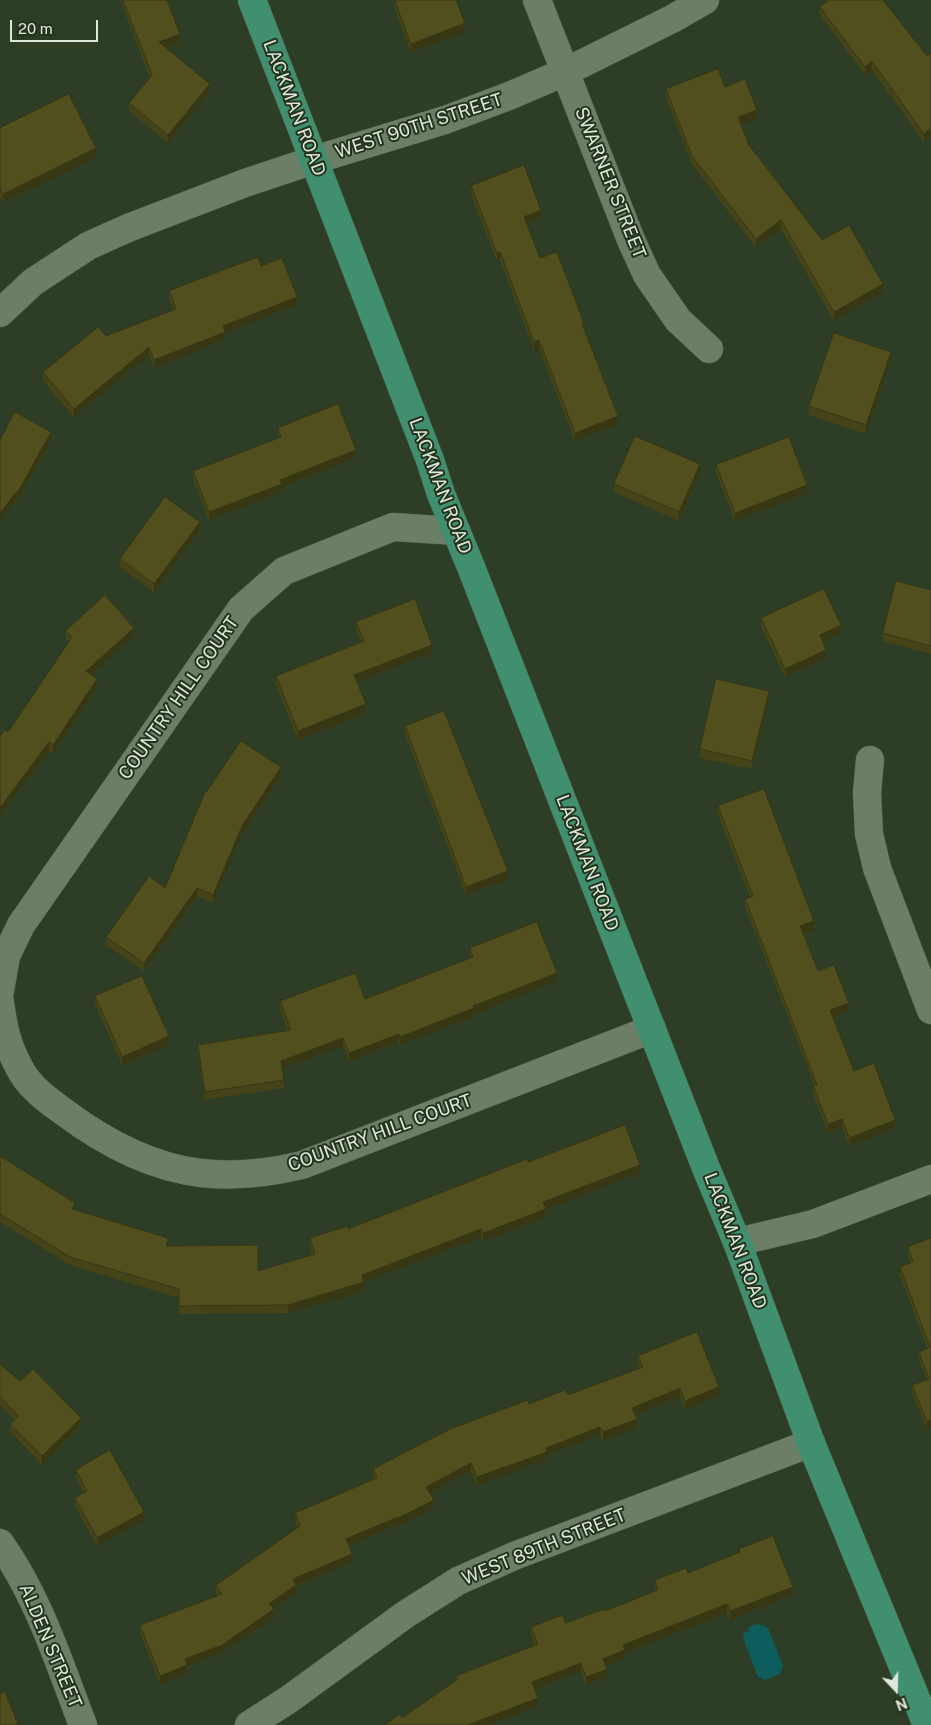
<!DOCTYPE html>
<html>
<head>
<meta charset="utf-8">
<style>
  body { margin:0 }
  #map { position:relative; width:931px; height:1725px; overflow:hidden; background:#2d3d26; font-family:"Public Sans",sans-serif }
  canvas { display:block }
  .north { position:absolute; left:871px; top:1665px; width:50px; height:50px; -webkit-text-stroke:4px #23331d; paint-order:stroke; rotate:159deg; font-size:14px; font-weight:700; line-height:20px; text-align:center; color:#dee8da }
  .north::after { content:''; display:block; margin:auto; width:18px; height:22px; background:#dee8da; clip-path:polygon(50% 0,100% 100%,50% 72%,0 100%) }
  .scale { position:absolute; left:10px; top:20px; width:88px; height:22px; box-sizing:border-box; border:2px solid #dee8da; border-top:0; padding-left:6px; font-size:15px; line-height:18px; white-space:nowrap; color:#dee8da; -webkit-text-stroke:4px #23331d; paint-order:stroke }
</style>
</head>
<body>
<div id="map">
<canvas width="931" height="1725"></canvas>
<div class="north">N</div>
<div class="scale">20 m</div>
</div>
<script>
const context = document.querySelector('canvas').getContext('2d');
context.lineJoin = 'round';
function fill(path, color) { context.fillStyle = color; context.fill(path, 'evenodd'); }
function trace(path, color, width, dash) { context.strokeStyle = color; context.lineWidth = width; context.lineCap = dash ? 'butt' : 'round'; context.setLineDash(dash || []); context.stroke(path); }
function label(font, color, halo, rows, align = 'center') {
  context.font = font + ' "Public Sans",sans-serif'; context.lineWidth = 4; context.setLineDash([]); context.textBaseline = 'middle'; context.strokeStyle = halo; context.fillStyle = color; for (const [text, x, y, turn = 0] of rows) {
    context.save(); context.translate(x, y); context.rotate((+turn || 0) * Math.PI / 180); context.textAlign = isNaN(turn) ? turn : align; if (halo) context.strokeText(text, 0, 0); context.fillText(text, 0, 0); context.restore();
  }
}
const water = new Path2D(`
  M 759,1623 L 760,1626 L 763,1625 L 768,1628 L 783,1666 L 780,1674 L 765,1680 L 758,1677 L 743,1638 L 745,1632 L 749,1631 L 748,1627 Z`);
const minor = new Path2D(`
  M 537,0 L 631,240 L 647,275 L 678,320 L 709,349
  M 0,313 L 33,282 L 88,246 L 128,228 L 245,183 L 314,160 L 445,120 L 509,96 L 565,72 L 672,19 L 705,0
  M 870,760 L 867,793 L 869,834 L 877,868 L 931,1010
  M 0,991 L 6,956 L 21,925 L 241,609 L 284,571 L 393,527 L 456,531
  M 0,1002 C 3,1026 7,1045 19,1067 C 28,1086 47,1100 64,1112 C 104,1142 150,1167 201,1173 C 235,1177 269,1173 302,1165 L 652,1029
  M 737,1242 L 813,1224 L 931,1179
  M 0,1543 C 39,1598 59,1663 83,1725
  M 249,1725 L 288,1700 L 406,1614 L 458,1581 L 514,1556 L 811,1443`);
const major = new Path2D(`
  M 252,0 L 430,460 L 441,494 L 471,567 L 706,1168 L 737,1242 L 811,1443 L 927,1725`);
const wall = new Path2D(`
  M 120,0 L 167,0 L 180,43 L 166,48 L 210,92 L 168,143 L 129,111 L 129,103 L 150,78 Z
  M 394,0 L 456,0 L 465,32 L 411,52 L 394,7 Z
  M 820,7 L 927,56 L 931,53 L 931,136 L 924,142 L 872,70 L 865,75 L 820,15 Z
  M 725,87 L 757,119 L 741,124 L 749,145 L 822,240 L 883,292 L 834,321 L 781,229 L 756,248 L 692,164 L 666,97 L 666,89 Z
  M 0,128 L 96,157 L 3,202 L 0,196 Z
  M 471,186 L 541,218 L 527,224 L 540,258 L 584,328 L 618,424 L 575,441 L 539,348 L 534,350 L 500,260 L 497,261 L 471,194 Z
  M 261,266 L 297,305 L 225,333 L 225,340 L 154,368 L 149,355 L 74,417 L 43,381 L 43,372 L 106,336 L 173,310 L 169,299 L 169,291 Z
  M 891,360 L 866,434 L 809,415 L 809,406 Z
  M 278,428 L 356,458 L 282,487 L 282,492 L 209,520 L 193,479 L 193,471 L 279,438 Z
  M 0,440 L 51,440 L 18,500 L 17,499 L 0,522 Z
  M 716,465 L 807,493 L 735,521 L 716,473 Z
  M 700,473 L 679,521 L 614,492 L 614,484 Z
  M 200,530 L 154,592 L 120,567 L 120,559 Z
  M 931,590 L 931,654 L 883,641 L 883,633 Z
  M 761,618 L 841,633 L 823,642 L 826,658 L 785,677 L 761,626 Z
  M 356,622 L 432,653 L 357,682 L 366,713 L 298,740 L 276,684 L 276,676 L 361,642 L 356,630 Z
  M 66,631 L 134,636 L 91,674 L 97,687 L 53,754 L 49,751 L 0,816 L 0,736 L 8,732 L 69,642 L 66,639 Z
  M 769,699 L 752,769 L 700,758 L 700,749 Z
  M 405,726 L 508,879 L 466,895 L 405,734 Z
  M 281,776 L 242,834 L 213,903 L 197,896 L 144,971 L 106,945 L 106,937 L 165,888 Z
  M 718,806 L 814,930 L 803,934 L 818,971 L 849,1011 L 833,1017 L 854,1071 L 895,1128 L 849,1146 L 842,1127 L 828,1132 L 813,1094 L 813,1086 L 815,1086 L 745,907 L 745,899 L 750,897 L 718,815 Z
  M 470,948 L 557,981 L 474,1014 L 474,1017 L 400,1045 L 399,1042 L 349,1061 L 343,1046 L 282,1069 L 284,1080 L 284,1088 L 205,1100 L 198,1053 L 198,1045 L 288,1031 L 280,1010 L 280,1001 L 365,999 L 471,959 L 470,956 Z
  M 95,996 L 169,1045 L 122,1065 L 95,1004 Z
  M 0,1156 L 75,1210 L 168,1246 L 258,1271 L 312,1255 L 310,1246 L 310,1238 L 348,1229 L 528,1162 L 640,1173 L 546,1209 L 546,1217 L 483,1241 L 481,1237 L 364,1282 L 364,1291 L 288,1313 L 179,1314 L 179,1298 L 70,1265 L 0,1222 Z
  M 931,1238 L 931,1429 L 931,1428 L 927,1430 L 912,1393 L 912,1385 L 927,1380 L 919,1360 L 919,1352 L 927,1348 L 900,1275 L 900,1267 L 910,1263 L 908,1256 L 908,1247 Z
  M 638,1356 L 719,1396 L 685,1409 L 680,1397 L 635,1415 L 637,1428 L 603,1441 L 600,1435 L 547,1455 L 547,1460 L 477,1485 L 471,1471 L 430,1493 L 434,1508 L 398,1526 L 398,1525 L 349,1546 L 352,1562 L 296,1586 L 296,1593 L 273,1609 L 274,1618 L 222,1653 L 187,1666 L 187,1674 L 160,1684 L 140,1633 L 140,1625 L 218,1596 L 216,1593 L 216,1585 L 298,1528 L 295,1522 L 295,1513 L 374,1480 L 373,1478 L 373,1469 L 529,1404 L 568,1395 L 640,1368 L 638,1364 Z
  M 0,1364 L 20,1381 L 81,1426 L 42,1465 L 10,1432 L 10,1424 L 15,1420 L 0,1405 Z
  M 76,1470 L 144,1520 L 97,1546 L 75,1506 L 75,1498 L 84,1493 L 76,1478 Z
  M 739,1549 L 793,1595 L 730,1620 L 727,1613 L 625,1653 L 625,1658 L 605,1666 L 607,1677 L 586,1685 L 581,1671 L 535,1689 L 538,1706 L 489,1725 L 385,1725 L 402,1718 L 456,1680 L 456,1676 L 535,1646 L 531,1635 L 531,1627 L 566,1623 L 605,1611 L 656,1591 L 655,1588 L 655,1580 L 688,1573 L 739,1553 Z`);
const shadedWall = new Path2D(`
  M 465,23 L 465,32 L 411,52 L 411,44 Z
  M 180,34 L 180,43 L 159,51 L 159,42 Z
  M 872,61 L 872,70 L 865,75 L 865,67 Z
  M 210,84 L 210,92 L 168,143 L 168,135 Z
  M 757,110 L 757,119 L 738,125 L 738,117 Z
  M 931,128 L 931,136 L 924,142 L 924,134 Z
  M 96,148 L 96,157 L 3,202 L 3,194 Z
  M 541,210 L 541,218 L 524,225 L 524,217 Z
  M 781,220 L 781,229 L 756,248 L 756,239 Z
  M 500,252 L 500,260 L 497,261 L 497,253 Z
  M 883,284 L 883,292 L 834,321 L 834,312 Z
  M 297,297 L 297,305 L 225,333 L 225,340 L 154,368 L 154,360 L 223,326 Z
  M 539,340 L 539,348 L 534,350 L 534,342 Z
  M 149,347 L 149,355 L 74,417 L 74,409 Z
  M 891,352 L 891,360 L 866,434 L 866,425 Z
  M 618,416 L 618,424 L 575,441 L 575,433 Z
  M 51,432 L 51,440 L 18,500 L 18,492 Z
  M 356,450 L 356,458 L 282,487 L 282,492 L 209,520 L 209,512 L 280,480 Z
  M 700,464 L 700,473 L 679,521 L 679,512 Z
  M 807,485 L 807,493 L 735,521 L 735,513 Z
  M 17,491 L 17,499 L 0,522 L 0,513 Z
  M 200,522 L 200,530 L 154,592 L 154,584 Z
  M 841,625 L 841,633 L 820,643 L 820,635 Z
  M 134,628 L 134,636 L 86,679 L 86,671 Z
  M 432,645 L 432,653 L 354,683 L 354,675 Z
  M 826,650 L 826,658 L 785,677 L 785,669 Z
  M 97,679 L 97,687 L 53,754 L 53,745 Z
  M 769,691 L 769,699 L 752,769 L 752,761 Z
  M 366,704 L 366,713 L 298,740 L 298,731 Z
  M 49,742 L 49,751 L 0,816 L 0,808 Z
  M 281,767 L 281,776 L 242,834 L 213,903 L 213,895 L 242,826 Z
  M 508,871 L 508,879 L 466,895 L 466,887 Z
  M 197,888 L 197,896 L 144,971 L 144,963 Z
  M 814,921 L 814,930 L 800,935 L 800,926 Z
  M 557,973 L 557,981 L 474,1014 L 474,1017 L 400,1045 L 400,1037 L 473,1006 Z
  M 849,1003 L 849,1011 L 830,1018 L 830,1010 Z
  M 399,1034 L 399,1042 L 349,1061 L 349,1053 Z
  M 169,1036 L 169,1045 L 122,1065 L 122,1057 Z
  M 343,1038 L 343,1046 L 281,1069 L 281,1061 Z
  M 842,1119 L 842,1127 L 828,1132 L 828,1124 Z
  M 895,1120 L 895,1128 L 849,1146 L 849,1138 Z
  M 640,1165 L 640,1173 L 546,1209 L 546,1217 L 483,1241 L 483,1233 L 543,1202 Z
  M 75,1203 L 75,1211 L 72,1209 Z
  M 481,1229 L 481,1237 L 362,1283 L 362,1275 Z
  M 364,1282 L 364,1291 L 288,1313 L 288,1305 Z
  M 719,1387 L 719,1396 L 685,1409 L 685,1401 Z
  M 680,1388 L 680,1397 L 632,1416 L 632,1408 Z
  M 81,1418 L 81,1426 L 42,1465 L 42,1456 Z
  M 637,1419 L 637,1428 L 603,1441 L 603,1432 Z
  M 931,1420 L 931,1428 L 927,1430 L 927,1421 Z
  M 600,1427 L 600,1435 L 547,1455 L 547,1460 L 477,1485 L 477,1477 L 546,1448 Z
  M 471,1463 L 471,1471 L 426,1495 L 426,1487 Z
  M 434,1500 L 434,1508 L 398,1526 L 398,1518 Z
  M 144,1512 L 144,1520 L 97,1546 L 97,1538 Z
  M 398,1517 L 398,1525 L 346,1547 L 346,1539 Z
  M 352,1554 L 352,1562 L 296,1586 L 296,1593 L 269,1612 L 269,1604 L 293,1579 Z
  M 793,1587 L 793,1595 L 730,1620 L 730,1611 Z
  M 727,1604 L 727,1613 L 625,1653 L 625,1658 L 603,1667 L 603,1659 L 623,1645 Z
  M 274,1609 L 274,1618 L 222,1653 L 187,1666 L 187,1674 L 160,1684 L 160,1676 L 185,1659 Z
  M 581,1663 L 581,1671 L 532,1690 L 532,1682 Z
  M 607,1669 L 607,1677 L 586,1685 L 586,1677 Z
  M 538,1698 L 538,1706 L 489,1725 L 468,1725 Z`);
const building = new Path2D(`
  M 123,0 L 167,0 L 180,34 L 159,42 L 210,84 L 168,135 L 129,103 L 152,75 Z
  M 395,0 L 456,0 L 465,23 L 411,44 Z
  M 829,0 L 883,0 L 927,56 L 931,53 L 931,128 L 924,134 L 872,61 L 865,67 L 820,7 Z
  M 718,69 L 725,87 L 745,79 L 757,110 L 738,117 L 749,145 L 822,240 L 849,225 L 883,284 L 834,312 L 781,220 L 756,239 L 692,156 L 666,89 Z
  M 69,94 L 96,148 L 3,194 L 0,188 L 0,128 Z
  M 524,165 L 541,210 L 524,217 L 540,258 L 557,252 L 584,323 L 582,324 L 618,416 L 575,433 L 539,340 L 534,342 L 500,252 L 497,253 L 471,186 Z
  M 258,257 L 261,266 L 282,258 L 297,297 L 223,326 L 225,332 L 154,360 L 149,347 L 74,409 L 43,372 L 98,327 L 106,336 L 176,309 L 169,291 Z
  M 834,333 L 891,352 L 866,425 L 809,406 Z
  M 338,404 L 356,450 L 280,480 L 282,484 L 209,512 L 193,471 L 281,437 L 278,428 Z
  M 15,412 L 51,432 L 18,492 L 17,491 L 0,513 L 0,440 Z
  M 635,436 L 700,464 L 679,512 L 614,484 Z
  M 789,437 L 807,485 L 735,513 L 716,465 Z
  M 165,497 L 200,522 L 154,584 L 120,559 Z
  M 896,581 L 931,590 L 931,646 L 883,633 Z
  M 824,589 L 841,625 L 820,635 L 826,650 L 785,669 L 761,618 Z
  M 105,595 L 134,628 L 86,671 L 97,679 L 53,745 L 49,742 L 0,808 L 0,736 L 5,730 L 8,732 L 72,637 L 66,631 Z
  M 415,599 L 432,645 L 354,675 L 366,704 L 298,731 L 276,676 L 364,641 L 356,622 Z
  M 716,679 L 769,691 L 752,761 L 700,749 Z
  M 444,711 L 508,871 L 466,887 L 405,726 Z
  M 241,741 L 281,767 L 242,826 L 213,895 L 197,888 L 144,963 L 106,937 L 149,876 L 165,888 L 205,792 L 206,792 Z
  M 764,789 L 814,921 L 800,926 L 818,971 L 834,965 L 849,1003 L 830,1010 L 854,1071 L 874,1063 L 895,1120 L 849,1138 L 842,1119 L 828,1124 L 813,1086 L 817,1085 L 745,899 L 753,896 L 718,806 Z
  M 537,922 L 557,973 L 473,1006 L 474,1008 L 400,1037 L 399,1034 L 349,1053 L 343,1038 L 281,1061 L 284,1080 L 205,1092 L 198,1045 L 291,1030 L 280,1001 L 355,973 L 365,999 L 473,957 L 470,948 Z
  M 142,976 L 169,1036 L 122,1057 L 95,996 Z
  M 625,1125 L 640,1165 L 543,1202 L 546,1209 L 483,1233 L 481,1229 L 362,1275 L 364,1282 L 288,1305 L 179,1306 L 179,1289 L 70,1257 L 0,1214 L 0,1156 L 75,1203 L 72,1209 L 168,1238 L 166,1246 L 258,1245 L 258,1271 L 315,1254 L 310,1238 L 348,1226 L 348,1229 L 527,1159 L 528,1162 Z
  M 931,1238 L 931,1421 L 931,1420 L 927,1421 L 912,1385 L 929,1379 L 919,1352 L 930,1347 L 900,1267 L 913,1262 L 908,1247 Z
  M 697,1332 L 719,1387 L 685,1401 L 680,1388 L 632,1408 L 637,1419 L 603,1432 L 600,1427 L 546,1448 L 547,1452 L 477,1477 L 471,1463 L 426,1487 L 434,1500 L 398,1518 L 398,1517 L 346,1539 L 352,1554 L 293,1579 L 296,1585 L 269,1604 L 274,1609 L 222,1645 L 185,1659 L 187,1665 L 160,1676 L 140,1625 L 222,1594 L 216,1585 L 300,1526 L 295,1513 L 377,1478 L 373,1469 L 450,1429 L 528,1400 L 529,1404 L 565,1390 L 568,1395 L 643,1367 L 638,1356 Z
  M 0,1364 L 20,1381 L 33,1369 L 81,1418 L 42,1456 L 10,1424 L 19,1416 L 0,1397 Z
  M 110,1450 L 144,1512 L 97,1538 L 75,1498 L 87,1491 L 76,1470 Z
  M 773,1536 L 793,1587 L 730,1611 L 727,1604 L 623,1645 L 625,1650 L 603,1659 L 607,1669 L 586,1677 L 581,1663 L 532,1682 L 538,1698 L 468,1725 L 385,1725 L 400,1714 L 402,1718 L 458,1679 L 456,1676 L 538,1644 L 531,1627 L 562,1615 L 566,1623 L 604,1609 L 605,1611 L 658,1590 L 655,1580 L 686,1568 L 688,1573 L 740,1552 L 739,1549 Z
  M 5,1691 L 18,1725 L 0,1725 L 0,1694 Z`);
const streetNames = [
  ["LACKMAN ROAD",294,108,69],
  ["WEST 90TH STREET",419,126,-18],
  ["SWARNER STREET",610,183,68],
  ["LACKMAN ROAD",440,486,69],
  ["COUNTRY HILL COURT",179,698,-55],
  ["LACKMAN ROAD",587,863,69],
  ["COUNTRY HILL COURT",380,1133,-20],
  ["LACKMAN ROAD",735,1241,69],
  ["WEST 89TH STREET",544,1547,-22],
  ["ALDEN STREET",50,1646,67]
];
fill(water, '#0d5d5d');
trace(minor, '#4d5b47', 29);
trace(major, '#4d5b47', 29);
trace(minor, '#6c7e65', 28);
trace(major, '#408f6e', 28);
fill(wall, '#454419');
fill(shadedWall, '#383714');
fill(building, '#504f1d');
trace(building, '#383714', 1);
label('18px', '#dee8da', '#23331d', streetNames);
</script>
</body>
</html>
